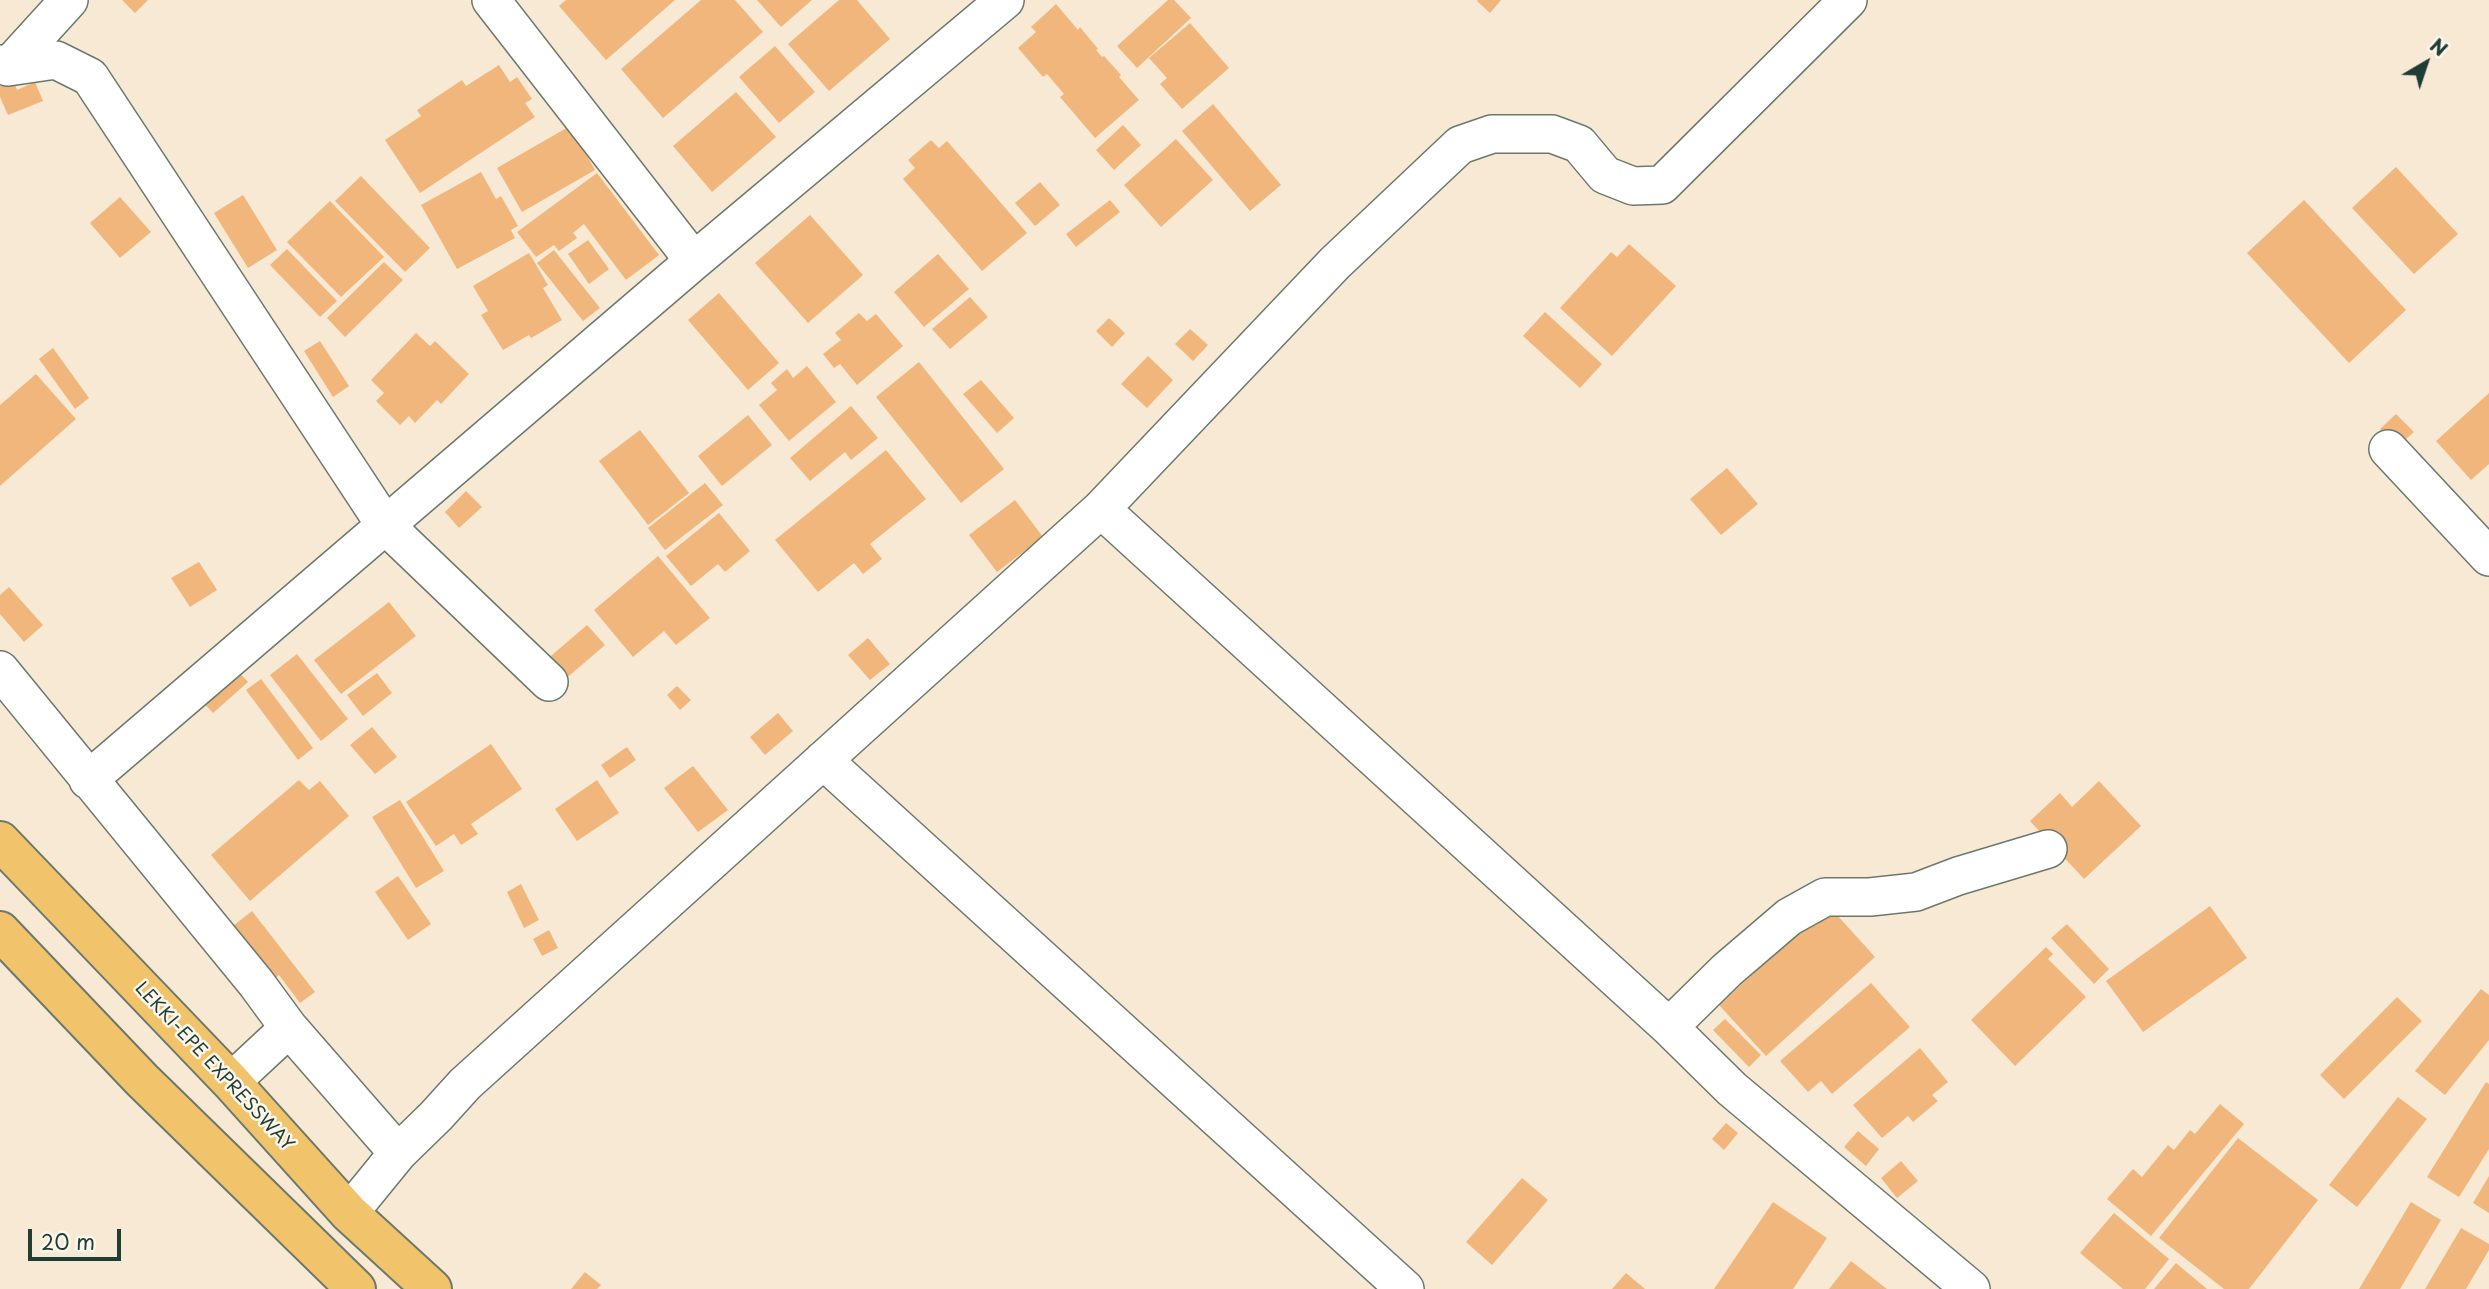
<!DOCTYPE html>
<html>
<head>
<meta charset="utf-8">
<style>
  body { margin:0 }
  #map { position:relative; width:2489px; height:1289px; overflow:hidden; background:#f7e9d4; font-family:"Playpen Sans",sans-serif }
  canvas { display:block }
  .north { position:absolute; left:2391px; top:28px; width:70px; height:70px; -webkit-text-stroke:5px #fbf7ec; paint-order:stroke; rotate:39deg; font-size:19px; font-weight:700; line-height:28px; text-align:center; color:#1f3d34 }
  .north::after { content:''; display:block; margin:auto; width:24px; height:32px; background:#1f3d34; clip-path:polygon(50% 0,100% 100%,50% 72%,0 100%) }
  .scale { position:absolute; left:28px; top:1229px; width:93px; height:32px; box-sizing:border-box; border:4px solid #1f3d34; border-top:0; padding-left:9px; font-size:21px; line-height:24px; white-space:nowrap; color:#1f3d34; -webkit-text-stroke:5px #fbf7ec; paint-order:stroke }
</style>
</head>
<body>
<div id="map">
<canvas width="2489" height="1289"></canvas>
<div class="north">N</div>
<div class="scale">20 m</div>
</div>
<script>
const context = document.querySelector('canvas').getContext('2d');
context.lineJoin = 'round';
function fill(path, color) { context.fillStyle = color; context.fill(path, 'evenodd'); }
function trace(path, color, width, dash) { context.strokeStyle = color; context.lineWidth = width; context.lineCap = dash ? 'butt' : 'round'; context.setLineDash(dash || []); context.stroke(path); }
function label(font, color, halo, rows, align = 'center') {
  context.font = font + ' "Playpen Sans",sans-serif'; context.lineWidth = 5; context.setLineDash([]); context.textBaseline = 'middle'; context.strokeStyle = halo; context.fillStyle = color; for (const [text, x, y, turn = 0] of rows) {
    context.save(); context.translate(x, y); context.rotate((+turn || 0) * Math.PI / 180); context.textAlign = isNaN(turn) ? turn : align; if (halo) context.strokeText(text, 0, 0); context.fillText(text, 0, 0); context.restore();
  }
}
const building = new Path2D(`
  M 122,0 L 148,0 L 135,13 Z
  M 566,0 L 675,0 L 606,60 L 559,6 Z
  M 701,0 L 735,0 L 763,32 L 663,118 L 621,69 Z
  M 757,0 L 812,0 L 781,27 Z
  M 839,0 L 857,0 L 890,39 L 829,91 L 788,44 Z
  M 1168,0 L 1174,0 L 1191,18 L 1137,68 L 1117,46 Z
  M 1478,0 L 1501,0 L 1490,13 L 1477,1 Z
  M 1056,4 L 1078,30 L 1080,27 L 1098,49 L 1096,50 L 1102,57 L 1104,56 L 1121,75 L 1119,77 L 1139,100 L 1095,138 L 1060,97 L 1064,94 L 1047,74 L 1043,77 L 1018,48 L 1036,32 L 1031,27 Z
  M 1190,23 L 1229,68 L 1182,109 L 1160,84 L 1167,78 L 1149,58 Z
  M 775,46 L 815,92 L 779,123 L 739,77 Z
  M 499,65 L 510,82 L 517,77 L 532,99 L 525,103 L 535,117 L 420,193 L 385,140 L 421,116 L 417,110 L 462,80 L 466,86 Z
  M 14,81 L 17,90 L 35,82 L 43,101 L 8,115 L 0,97 L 0,86 Z
  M 736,92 L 776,137 L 712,192 L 673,146 Z
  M 1213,104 L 1281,185 L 1250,211 L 1182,131 Z
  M 1123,125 L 1141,145 L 1114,170 L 1096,150 Z
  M 570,126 L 595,170 L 522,212 L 497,168 Z
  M 1176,139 L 1213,180 L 1161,227 L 1124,185 Z
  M 931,140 L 939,148 L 947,141 L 1027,233 L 982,271 L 903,179 L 915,168 L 908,160 Z
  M 2396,167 L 2458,234 L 2414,274 L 2352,208 Z
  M 481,172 L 496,199 L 501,196 L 518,226 L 511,230 L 515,238 L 457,269 L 421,205 Z
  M 597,173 L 659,255 L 626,280 L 584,224 L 573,233 L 577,238 L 559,251 L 554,245 L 536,257 L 517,232 Z
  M 361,176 L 430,248 L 405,272 L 335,201 Z
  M 1040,182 L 1060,205 L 1035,226 L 1015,203 Z
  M 243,195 L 277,250 L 248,268 L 214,213 Z
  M 120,197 L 151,232 L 120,258 L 90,223 Z
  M 1110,200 L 1120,212 L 1076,247 L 1066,234 Z
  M 2304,200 L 2406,310 L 2349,363 L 2247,253 Z
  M 330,201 L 384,257 L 341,297 L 287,242 Z
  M 810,215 L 863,275 L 808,323 L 755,263 Z
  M 588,240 L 609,269 L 589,284 L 568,254 Z
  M 1629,244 L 1676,286 L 1612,356 L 1560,308 L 1611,252 L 1617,257 Z
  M 287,249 L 337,301 L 320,317 L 270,265 Z
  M 554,250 L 600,308 L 583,321 L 537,263 Z
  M 529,253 L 548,285 L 543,288 L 562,320 L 531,338 L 529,335 L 503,350 L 481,315 L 488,311 L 473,286 Z
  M 938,254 L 969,289 L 924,327 L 894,292 Z
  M 384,262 L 403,280 L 345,337 L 327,318 Z
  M 719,293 L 779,363 L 748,390 L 688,320 Z
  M 970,297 L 988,317 L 950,349 L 932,329 Z
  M 1545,312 L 1602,364 L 1580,388 L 1523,336 Z
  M 859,313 L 867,321 L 876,314 L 903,346 L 857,385 L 840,364 L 834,368 L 823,354 L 841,340 L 835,333 Z
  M 1109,318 L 1125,333 L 1112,347 L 1096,331 Z
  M 1190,329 L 1208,345 L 1193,361 L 1175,344 Z
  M 416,333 L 430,346 L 435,341 L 469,374 L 441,404 L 437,400 L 415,423 L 409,416 L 400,425 L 376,401 L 384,393 L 371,380 Z
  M 320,341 L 349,386 L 333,397 L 304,351 Z
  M 53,348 L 89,398 L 75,409 L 39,359 Z
  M 1148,356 L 1173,380 L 1147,408 L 1121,384 Z
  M 919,362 L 1004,469 L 961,503 L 876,397 Z
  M 807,366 L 836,402 L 789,441 L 759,405 L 777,390 L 771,383 L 787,369 L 793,378 Z
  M 36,374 L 76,419 L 0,486 L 0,405 Z
  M 981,380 L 1014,418 L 997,433 L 963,394 Z
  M 2489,393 L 2489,464 L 2471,480 L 2436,441 Z
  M 851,406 L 878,438 L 851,460 L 845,452 L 810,481 L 790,458 Z
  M 2396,414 L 2414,432 L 2397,447 L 2380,429 Z
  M 748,415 L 772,445 L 722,486 L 698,456 Z
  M 640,430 L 689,493 L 648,525 L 599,461 Z
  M 886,450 L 926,499 L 870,544 L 882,559 L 863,574 L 854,563 L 818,592 L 775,540 Z
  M 1727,468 L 1758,504 L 1721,535 L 1690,499 Z
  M 705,483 L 723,505 L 665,550 L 648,528 Z
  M 466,491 L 482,507 L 459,528 L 445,512 Z
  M 1015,500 L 1043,537 L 997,572 L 969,535 Z
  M 719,513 L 750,551 L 725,572 L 718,564 L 691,586 L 666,556 Z
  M 658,556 L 710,618 L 676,645 L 664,631 L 633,657 L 594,610 Z
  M 199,562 L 217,590 L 190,607 L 171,578 Z
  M 9,587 L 43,625 L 24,642 L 0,614 L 0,595 Z
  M 389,602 L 416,636 L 341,694 L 314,660 Z
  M 587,625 L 605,645 L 563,681 L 545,661 Z
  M 868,638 L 890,664 L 870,680 L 848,655 Z
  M 297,654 L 348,719 L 321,741 L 270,675 Z
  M 234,667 L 248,682 L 213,713 L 199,698 Z
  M 377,673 L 392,693 L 363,716 L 347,695 Z
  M 261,679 L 313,748 L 298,760 L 246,690 Z
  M 677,686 L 691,700 L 680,710 L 667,695 Z
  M 778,713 L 793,731 L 765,755 L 750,737 Z
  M 372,727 L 397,757 L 375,774 L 350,745 Z
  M 491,744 L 522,789 L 471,824 L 478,834 L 461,845 L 454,834 L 436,846 L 406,802 Z
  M 627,747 L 636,760 L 610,778 L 601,765 Z
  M 693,766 L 728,810 L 698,832 L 664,788 Z
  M 299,780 L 309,790 L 320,781 L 349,816 L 250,901 L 211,855 Z
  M 597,780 L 619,813 L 577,841 L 555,809 Z
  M 2099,781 L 2141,826 L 2084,879 L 2030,821 L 2060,793 L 2072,807 Z
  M 400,800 L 444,871 L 416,888 L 372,817 Z
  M 398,876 L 431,924 L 408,940 L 375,892 Z
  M 521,884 L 539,920 L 524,928 L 507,892 Z
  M 1828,905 L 1875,957 L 1766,1056 L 1719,1005 Z
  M 2210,906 L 2247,958 L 2143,1032 L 2106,981 Z
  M 252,911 L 315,992 L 300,1003 L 279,975 L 270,983 L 228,930 Z
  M 2067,924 L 2109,969 L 2094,984 L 2051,938 Z
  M 549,930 L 558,948 L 542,956 L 533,939 Z
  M 2046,947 L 2053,954 L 2048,959 L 2086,997 L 2015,1066 L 1971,1020 Z
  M 1871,983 L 1910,1027 L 1832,1094 L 1821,1081 L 1808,1092 L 1780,1061 Z
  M 2481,989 L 2489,995 L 2489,1040 L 2445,1095 L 2415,1071 Z
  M 2397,997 L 2422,1021 L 2344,1099 L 2320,1075 Z
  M 1725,1019 L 1761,1055 L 1749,1067 L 1713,1030 Z
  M 1920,1048 L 1948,1082 L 1932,1095 L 1938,1101 L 1913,1122 L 1908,1116 L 1882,1138 L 1853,1105 Z
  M 2486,1082 L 2489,1084 L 2489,1149 L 2459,1197 L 2427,1177 Z
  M 2398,1097 L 2427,1119 L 2357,1207 L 2329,1185 Z
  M 2220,1104 L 2244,1124 L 2151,1236 L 2107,1199 L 2133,1169 L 2142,1177 L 2168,1145 L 2174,1150 L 2190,1130 L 2195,1134 Z
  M 1726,1123 L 1738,1133 L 1724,1150 L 1712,1139 Z
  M 1858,1131 L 1879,1149 L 1866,1166 L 1844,1147 Z
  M 2238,1138 L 2318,1200 L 2249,1289 L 2224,1289 L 2159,1238 Z
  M 1901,1161 L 1918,1181 L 1897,1198 L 1881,1178 Z
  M 2489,1176 L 2489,1213 L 2473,1203 Z
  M 1522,1178 L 1548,1200 L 1492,1265 L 1466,1242 Z
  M 1773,1202 L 1827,1238 L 1793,1289 L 1714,1289 Z
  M 2411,1202 L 2441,1220 L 2400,1289 L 2359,1289 Z
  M 2114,1213 L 2169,1259 L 2145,1289 L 2123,1289 L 2080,1253 Z
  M 2461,1228 L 2489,1244 L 2489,1250 L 2466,1289 L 2425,1289 Z
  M 1851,1261 L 1887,1289 L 1829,1289 Z
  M 2176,1263 L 2207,1289 L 2154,1289 Z
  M 585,1272 L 601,1285 L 597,1289 L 571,1289 Z
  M 1626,1273 L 1645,1289 L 1612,1289 Z`);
const minor = new Path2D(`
  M 491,0 L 694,261
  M 0,64 L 8,67 L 56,60 L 90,77 L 385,525 L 549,682
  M 8,67 L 69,0
  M 2388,449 L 2489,557
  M 1101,509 L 1669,1027 L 1732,1089 L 1971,1289
  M 0,670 L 256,983 L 289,1028 L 398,1153
  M 823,760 L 1405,1289
  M 88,780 L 694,261 L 1005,0
  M 1669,1027 L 1727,970 L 1789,917 L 1825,897 L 1870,897 L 1916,892 L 1958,876 L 2048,849
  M 231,1082 L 289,1028
  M 349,1213 L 398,1153 L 436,1116 L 465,1084 L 1101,509 L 1335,263 L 1460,145 L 1492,134 L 1552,134 L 1579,144 L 1605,175 L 1633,186 L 1662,185 L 1848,0`);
const highway = new Path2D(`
  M 0,841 L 231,1082 L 349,1213 L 432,1289
  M 0,931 L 142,1080 L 356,1289`);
const streetNames = [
  ["LEKKI-EPE EXPRESSWAY",214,1067,47]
];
fill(building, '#f1b67b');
trace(minor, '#6b796c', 40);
trace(highway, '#6b796c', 42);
trace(minor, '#fff', 37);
trace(highway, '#f1c36a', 38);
label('18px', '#1f3d34', '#fbf7ec', streetNames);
</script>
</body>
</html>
